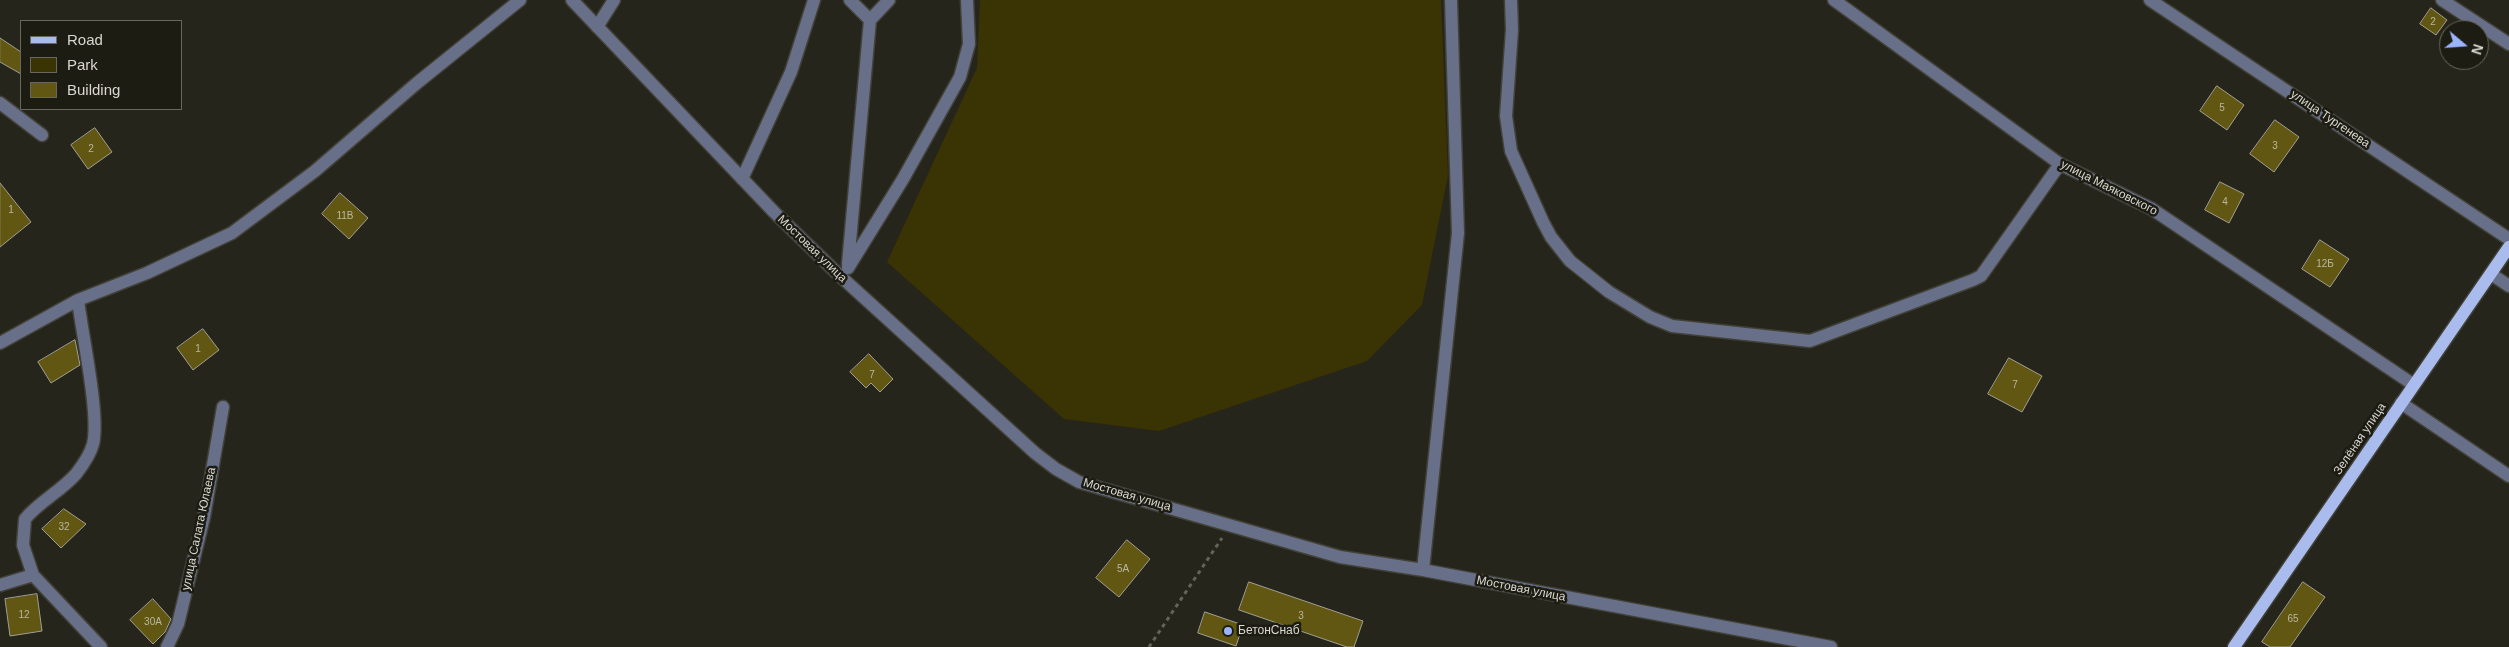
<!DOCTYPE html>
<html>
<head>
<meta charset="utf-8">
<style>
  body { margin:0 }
  #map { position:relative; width:2509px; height:647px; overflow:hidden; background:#26251b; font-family:Arial,sans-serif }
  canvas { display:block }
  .legend { position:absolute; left:20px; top:20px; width:162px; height:90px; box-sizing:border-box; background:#1d1c12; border:1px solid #68675e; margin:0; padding:6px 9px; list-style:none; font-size:15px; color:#d8d7d0 }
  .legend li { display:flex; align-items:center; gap:10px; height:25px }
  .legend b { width:25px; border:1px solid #68675e }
  .north { position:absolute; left:2439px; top:20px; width:50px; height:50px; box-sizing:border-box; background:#1d1c12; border:1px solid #68675e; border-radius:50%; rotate:108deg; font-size:14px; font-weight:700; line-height:20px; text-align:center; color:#d8d7d0 }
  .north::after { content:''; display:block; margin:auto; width:18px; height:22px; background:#9ab5fd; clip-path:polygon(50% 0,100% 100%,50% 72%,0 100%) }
</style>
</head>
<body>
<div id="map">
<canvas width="2509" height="647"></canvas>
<ul class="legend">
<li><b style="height:6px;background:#a9bced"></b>Road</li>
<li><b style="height:14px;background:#3a3304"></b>Park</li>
<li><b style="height:14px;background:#615712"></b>Building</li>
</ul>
<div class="north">N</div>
</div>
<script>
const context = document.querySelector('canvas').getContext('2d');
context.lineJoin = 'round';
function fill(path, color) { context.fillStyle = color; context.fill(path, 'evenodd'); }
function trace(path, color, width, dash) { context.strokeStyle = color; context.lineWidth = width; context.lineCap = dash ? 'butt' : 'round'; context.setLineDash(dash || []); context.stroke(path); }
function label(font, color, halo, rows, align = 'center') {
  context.font = font + ' Arial,sans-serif'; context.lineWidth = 5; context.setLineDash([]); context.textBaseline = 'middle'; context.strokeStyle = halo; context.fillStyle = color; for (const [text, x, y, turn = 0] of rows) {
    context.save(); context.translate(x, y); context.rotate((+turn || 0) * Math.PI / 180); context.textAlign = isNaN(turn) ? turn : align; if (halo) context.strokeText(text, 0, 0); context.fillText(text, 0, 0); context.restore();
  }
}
const green = new Path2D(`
  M 980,0 L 1441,0 L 1448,176 L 1422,305 L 1367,361 L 1159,431 L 1064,419 L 887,262 L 977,68 Z`);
const building = new Path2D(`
  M 2431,8 L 2447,20 L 2436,35 L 2420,24 Z
  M 0,38 L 21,52 L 21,74 L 0,62 Z
  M 2217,86 L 2244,105 L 2227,130 L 2200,111 Z
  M 2275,120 L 2299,137 L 2274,172 L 2250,154 Z
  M 95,128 L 112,152 L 88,169 L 71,145 Z
  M 2220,182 L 2244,194 L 2229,223 L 2205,210 Z
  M 0,183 L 31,222 L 0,247 Z
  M 340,193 L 368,218 L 349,239 L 322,214 Z
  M 2320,240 L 2349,259 L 2330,287 L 2302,269 Z
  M 203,329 L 219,350 L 193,370 L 177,348 Z
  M 75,340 L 80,365 L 51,383 L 38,362 Z
  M 869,354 L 893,379 L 880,392 L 871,383 L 866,388 L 850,372 Z
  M 2009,358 L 2042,376 L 2022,412 L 1988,394 Z
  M 64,509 L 86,524 L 61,548 L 42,529 Z
  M 1127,540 L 1150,559 L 1119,597 L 1096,578 Z
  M 1249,582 L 1363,621 L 1354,647 L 1347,647 L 1239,610 Z
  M 2303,582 L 2325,597 L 2290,647 L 2270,647 L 2262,642 Z
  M 37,594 L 42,631 L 10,636 L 5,599 Z
  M 153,599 L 171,619 L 165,632 L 153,644 L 130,620 Z
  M 1205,612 L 1243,625 L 1236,646 L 1198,633 Z`);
const path = new Path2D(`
  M 1149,647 L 1222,538`);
const minor = new Path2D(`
  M 572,0 L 774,212 L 839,275 L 1035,453 L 1056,469 L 1079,482 L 1340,557 L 1423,570 L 1831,647
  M 1511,0 L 1512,30 L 1506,116 L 1511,151 L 1543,222 L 1551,237 L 1570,261 L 1609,292 L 1650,317 L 1672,326 L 1810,341 L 1973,280 L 1981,276 L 2060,164
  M 1834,0 L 2060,164 L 2152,209 L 2414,385
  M 2150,0 L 2509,239
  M 2442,0 L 2509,44
  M 870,20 L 889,0
  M 597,27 L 614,0
  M 0,103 L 42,135
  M 742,179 L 791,72 L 814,0
  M 848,264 L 870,20 L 850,0
  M 848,268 L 903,179 L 960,77 L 969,44 L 967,0
  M 2491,274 L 2509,286
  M 78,300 C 82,334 100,415 93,444 C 90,455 83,465 76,474 C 61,491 39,502 25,519 L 23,545 L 33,575 L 101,647
  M 0,343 L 78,300 L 147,273 L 232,233 L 315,171 L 417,83 L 520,0
  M 2401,403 L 2509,476
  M 1423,570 L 1458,233 L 1451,0
  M 0,585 L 33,575
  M 167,647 L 178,624 L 204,517 L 223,407`);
const major = new Path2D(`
  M 2234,647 L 2509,247`);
const markers = [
  [1228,631,5,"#9ab5fd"]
];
const numberNames = [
  ["2",2433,22],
  ["5",2222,108],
  ["3",2275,146],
  ["2",91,149],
  ["4",2225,202],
  ["1",11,210],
  ["11В",345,216],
  ["12Б",2325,264],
  ["1",198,349],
  ["7",872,375],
  ["7",2015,385],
  ["32",64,527],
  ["5А",1123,569],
  ["12",24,615],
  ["3",1301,616],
  ["65",2293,619],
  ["30А",153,622]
];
const streetNames = [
  ["улица Тургенева",2330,119,34],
  ["улица Маяковского",2109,188,27],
  ["Мостовая улица",812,249,44],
  ["Зелёная улица",2360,439,-56],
  ["Мостовая улица",1127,495,16],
  ["улица Салата Юлаева",199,529,-78],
  ["Мостовая улица",1521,589,11]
];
const poiNames = [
  ["БетонСнаб",1238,631]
];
fill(green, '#3a3304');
fill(building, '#615712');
trace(building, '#a1a094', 1);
trace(minor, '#424138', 15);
trace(major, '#424138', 15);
trace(path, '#64635a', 3, [4, 4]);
trace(minor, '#677088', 12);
trace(major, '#a9bced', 12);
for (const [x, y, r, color] of markers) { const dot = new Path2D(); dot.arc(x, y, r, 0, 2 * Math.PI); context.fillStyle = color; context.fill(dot); trace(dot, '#1d1c12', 2); }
label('10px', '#bab7a0', null, numberNames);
label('12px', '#d8d7d0', '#1d1c12', streetNames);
label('12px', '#d8d7d0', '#1d1c12', poiNames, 'left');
</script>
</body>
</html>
